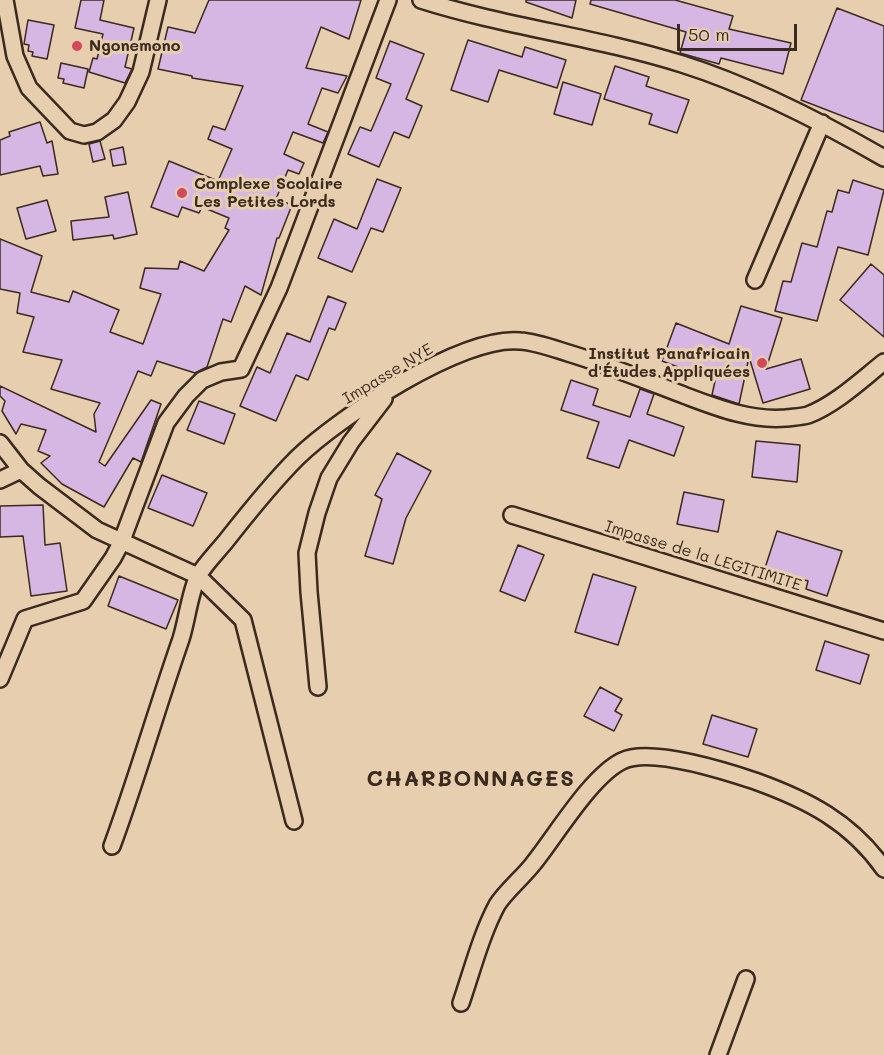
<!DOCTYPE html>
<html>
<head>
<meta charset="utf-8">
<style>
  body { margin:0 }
  #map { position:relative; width:884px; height:1055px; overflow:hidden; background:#e6ceae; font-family:Mali,sans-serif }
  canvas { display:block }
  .scale { position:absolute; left:677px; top:24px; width:120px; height:27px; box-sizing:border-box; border:3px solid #3b2a1e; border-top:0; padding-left:8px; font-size:18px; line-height:21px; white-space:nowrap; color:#3b2a1e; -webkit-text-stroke:4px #e6ceae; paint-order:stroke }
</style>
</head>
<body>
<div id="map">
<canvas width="884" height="1055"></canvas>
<div class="scale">50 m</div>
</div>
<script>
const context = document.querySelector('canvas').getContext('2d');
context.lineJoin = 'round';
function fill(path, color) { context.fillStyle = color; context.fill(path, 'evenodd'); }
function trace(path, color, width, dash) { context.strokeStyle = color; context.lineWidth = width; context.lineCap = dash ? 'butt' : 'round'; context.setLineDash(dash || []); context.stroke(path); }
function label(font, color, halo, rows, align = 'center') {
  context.font = font + ' Mali,sans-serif'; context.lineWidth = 6; context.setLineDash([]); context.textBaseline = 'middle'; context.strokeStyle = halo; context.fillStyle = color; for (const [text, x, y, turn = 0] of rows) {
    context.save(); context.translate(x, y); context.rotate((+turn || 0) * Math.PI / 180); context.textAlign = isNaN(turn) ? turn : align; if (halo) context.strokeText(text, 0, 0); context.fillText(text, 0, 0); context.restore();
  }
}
const building = new Path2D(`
  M 81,0 L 104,0 L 100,20 L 134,28 L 125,67 L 132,69 L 125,83 L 89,72 L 93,58 L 97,59 L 103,34 L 75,28 Z
  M 209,0 L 361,0 L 349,39 L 321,27 L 306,68 L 347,76 L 338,93 L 322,88 L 308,124 L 328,132 L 323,143 L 293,132 L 284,154 L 304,163 L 299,174 L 288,170 L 276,199 L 292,205 L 279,238 L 277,238 L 261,295 L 245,286 L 231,322 L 223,319 L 207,367 L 195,373 L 157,361 L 151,376 L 138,371 L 99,462 L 105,466 L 151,400 L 161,404 L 141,462 L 133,458 L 104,507 L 62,484 L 41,463 L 50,456 L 38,451 L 46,430 L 21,424 L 16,434 L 2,411 L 5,401 L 0,396 L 0,386 L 96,432 L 94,414 L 100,403 L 51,389 L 62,360 L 23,352 L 34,317 L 17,313 L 20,293 L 0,289 L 0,239 L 42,256 L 31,292 L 69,302 L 73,291 L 119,310 L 110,332 L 143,344 L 161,294 L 140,288 L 145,268 L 178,269 L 180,261 L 204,271 L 229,230 L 225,228 L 229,218 L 202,207 L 199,213 L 182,207 L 178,217 L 151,207 L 169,161 L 218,181 L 232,149 L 208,139 L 213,126 L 225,130 L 243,86 L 192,78 L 192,76 L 158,69 L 168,27 L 195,33 Z
  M 526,0 L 576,0 L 572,18 L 526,2 Z
  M 591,0 L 675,0 L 733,16 L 729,29 L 791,43 L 783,74 L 721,58 L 719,64 L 680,53 L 686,32 L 590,4 Z
  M 837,8 L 884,26 L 884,132 L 801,100 Z
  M 28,20 L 54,25 L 47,59 L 32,56 L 33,52 L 28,51 L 29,45 L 24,44 Z
  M 468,40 L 522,57 L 525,47 L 566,60 L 557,88 L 499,70 L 488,102 L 451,90 Z
  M 390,41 L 424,54 L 406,99 L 422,106 L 409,138 L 394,132 L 379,167 L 348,154 L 360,127 L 371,131 L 391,84 L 376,78 Z
  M 61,63 L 88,69 L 84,88 L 63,83 L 64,79 L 58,78 Z
  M 615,66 L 649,77 L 646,86 L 689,100 L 677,133 L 649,124 L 652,114 L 604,99 Z
  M 563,82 L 601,94 L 592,125 L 554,114 Z
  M 40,122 L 47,143 L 52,141 L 58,174 L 43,176 L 40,166 L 0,175 L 0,140 L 10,136 L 9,132 Z
  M 100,141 L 105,159 L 93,162 L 89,144 Z
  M 123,147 L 126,164 L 113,166 L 110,150 Z
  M 377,179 L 401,188 L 383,232 L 371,228 L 352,272 L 318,258 L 334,219 L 357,229 Z
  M 853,180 L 884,190 L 868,255 L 838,247 L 817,321 L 775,311 L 783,281 L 791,282 L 802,243 L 817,247 L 827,211 L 832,212 L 838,190 L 849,193 Z
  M 128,192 L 137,234 L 114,239 L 113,235 L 73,240 L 71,221 L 109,217 L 105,197 Z
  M 47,200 L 56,231 L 26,239 L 17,208 Z
  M 871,264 L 884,275 L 884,337 L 840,300 Z
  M 328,296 L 346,303 L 335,330 L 329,328 L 308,380 L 296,375 L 276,421 L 240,406 L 257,367 L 270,373 L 287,333 L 310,342 Z
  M 741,306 L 782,318 L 766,369 L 801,359 L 810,389 L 763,403 L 749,357 L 739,404 L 712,395 L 715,381 L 662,361 L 676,323 L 729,344 Z
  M 571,380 L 598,389 L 593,405 L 630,417 L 640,389 L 654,394 L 647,414 L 684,427 L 674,456 L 629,440 L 619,468 L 587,458 L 599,422 L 561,410 Z
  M 199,401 L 235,414 L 224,444 L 187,430 Z
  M 756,441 L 800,445 L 797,482 L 752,477 Z
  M 397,453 L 431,471 L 406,518 L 393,564 L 365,556 L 382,499 L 375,495 Z
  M 162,475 L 207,493 L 193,526 L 148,508 Z
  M 684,492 L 724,500 L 718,532 L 677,524 Z
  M 43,505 L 45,545 L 60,543 L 67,591 L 31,596 L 23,536 L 0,537 L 0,506 Z
  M 777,531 L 842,551 L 827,596 L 806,589 L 808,581 L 765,568 Z
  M 518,545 L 544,555 L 525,601 L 500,591 Z
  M 593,574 L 636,587 L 618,645 L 575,632 Z
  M 119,576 L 178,600 L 166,629 L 108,606 Z
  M 825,641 L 869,655 L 860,684 L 816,670 Z
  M 600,687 L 622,699 L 615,711 L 622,715 L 614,731 L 584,716 Z
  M 712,715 L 757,729 L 748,757 L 703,744 Z`);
const street = new Path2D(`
  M 5,0 L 15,56 L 29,88 L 70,131 L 84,135 L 97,132 L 114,120 L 127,102 L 141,72 L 158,0
  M 421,0 C 506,27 596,37 682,64 C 752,86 820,121 884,158
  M 755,280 L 822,123
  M 0,443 L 21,470 L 39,486 L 97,530 L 198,576 L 243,620 L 294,821
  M 0,480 L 21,470
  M 512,515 L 884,631
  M 0,679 L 25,619 L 83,601 L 113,558 L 121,543 L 166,423 L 186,396 L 202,380 L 221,372 L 241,369 L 279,288 L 388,0
  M 318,687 L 309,592 L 307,553 L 317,513 L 329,478 L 351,442 L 384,399
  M 112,846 C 137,778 157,708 181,639 C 187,620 190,592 198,576 C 205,564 217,552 226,541 C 248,513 271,484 297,458 C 338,418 462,335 520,341 C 536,342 552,348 568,353 C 608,365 647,381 686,396 C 718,408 751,421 786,418 C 793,417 801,417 808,415 C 836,404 860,381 884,362
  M 461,1003 C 472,971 481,935 497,905 C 505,892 523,877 533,864 C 555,837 591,776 622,761 C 650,747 725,771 755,781 C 808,800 851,822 884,869
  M 718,1055 L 746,979`);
const markers = [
  [77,46,6,"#d1495b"],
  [182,193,6,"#d1495b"],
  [762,363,6,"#d1495b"]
];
const poiNames = [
  ["Ngonemono",89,46],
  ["Complexe Scolaire",194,184],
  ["Les Petites Lords",194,202],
  ["Institut Panafricain",750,354,"right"],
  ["d'Études Appliquées",750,372,"right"]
];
const streetNames = [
  ["Impasse NYE",388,374,-31],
  ["Impasse de la LEGITIMITE",703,556,17]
];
const districtNames = [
  ["CHARBONNAGES",471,779]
];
fill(building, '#d6b7e3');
trace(building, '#3b2a1e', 1.5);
trace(street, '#3b2a1e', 20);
trace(street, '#e6ceae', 15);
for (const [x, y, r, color] of markers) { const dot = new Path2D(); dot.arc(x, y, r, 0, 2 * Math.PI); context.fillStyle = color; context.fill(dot); trace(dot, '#e6ceae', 2); }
label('bold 16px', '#3b2a1e', '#e6ceae', poiNames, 'left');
label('16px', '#3b2a1e', '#e6ceae', streetNames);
context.letterSpacing = '1.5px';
label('bold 22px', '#3b2a1e', '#e6ceae', districtNames);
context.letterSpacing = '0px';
</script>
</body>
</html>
